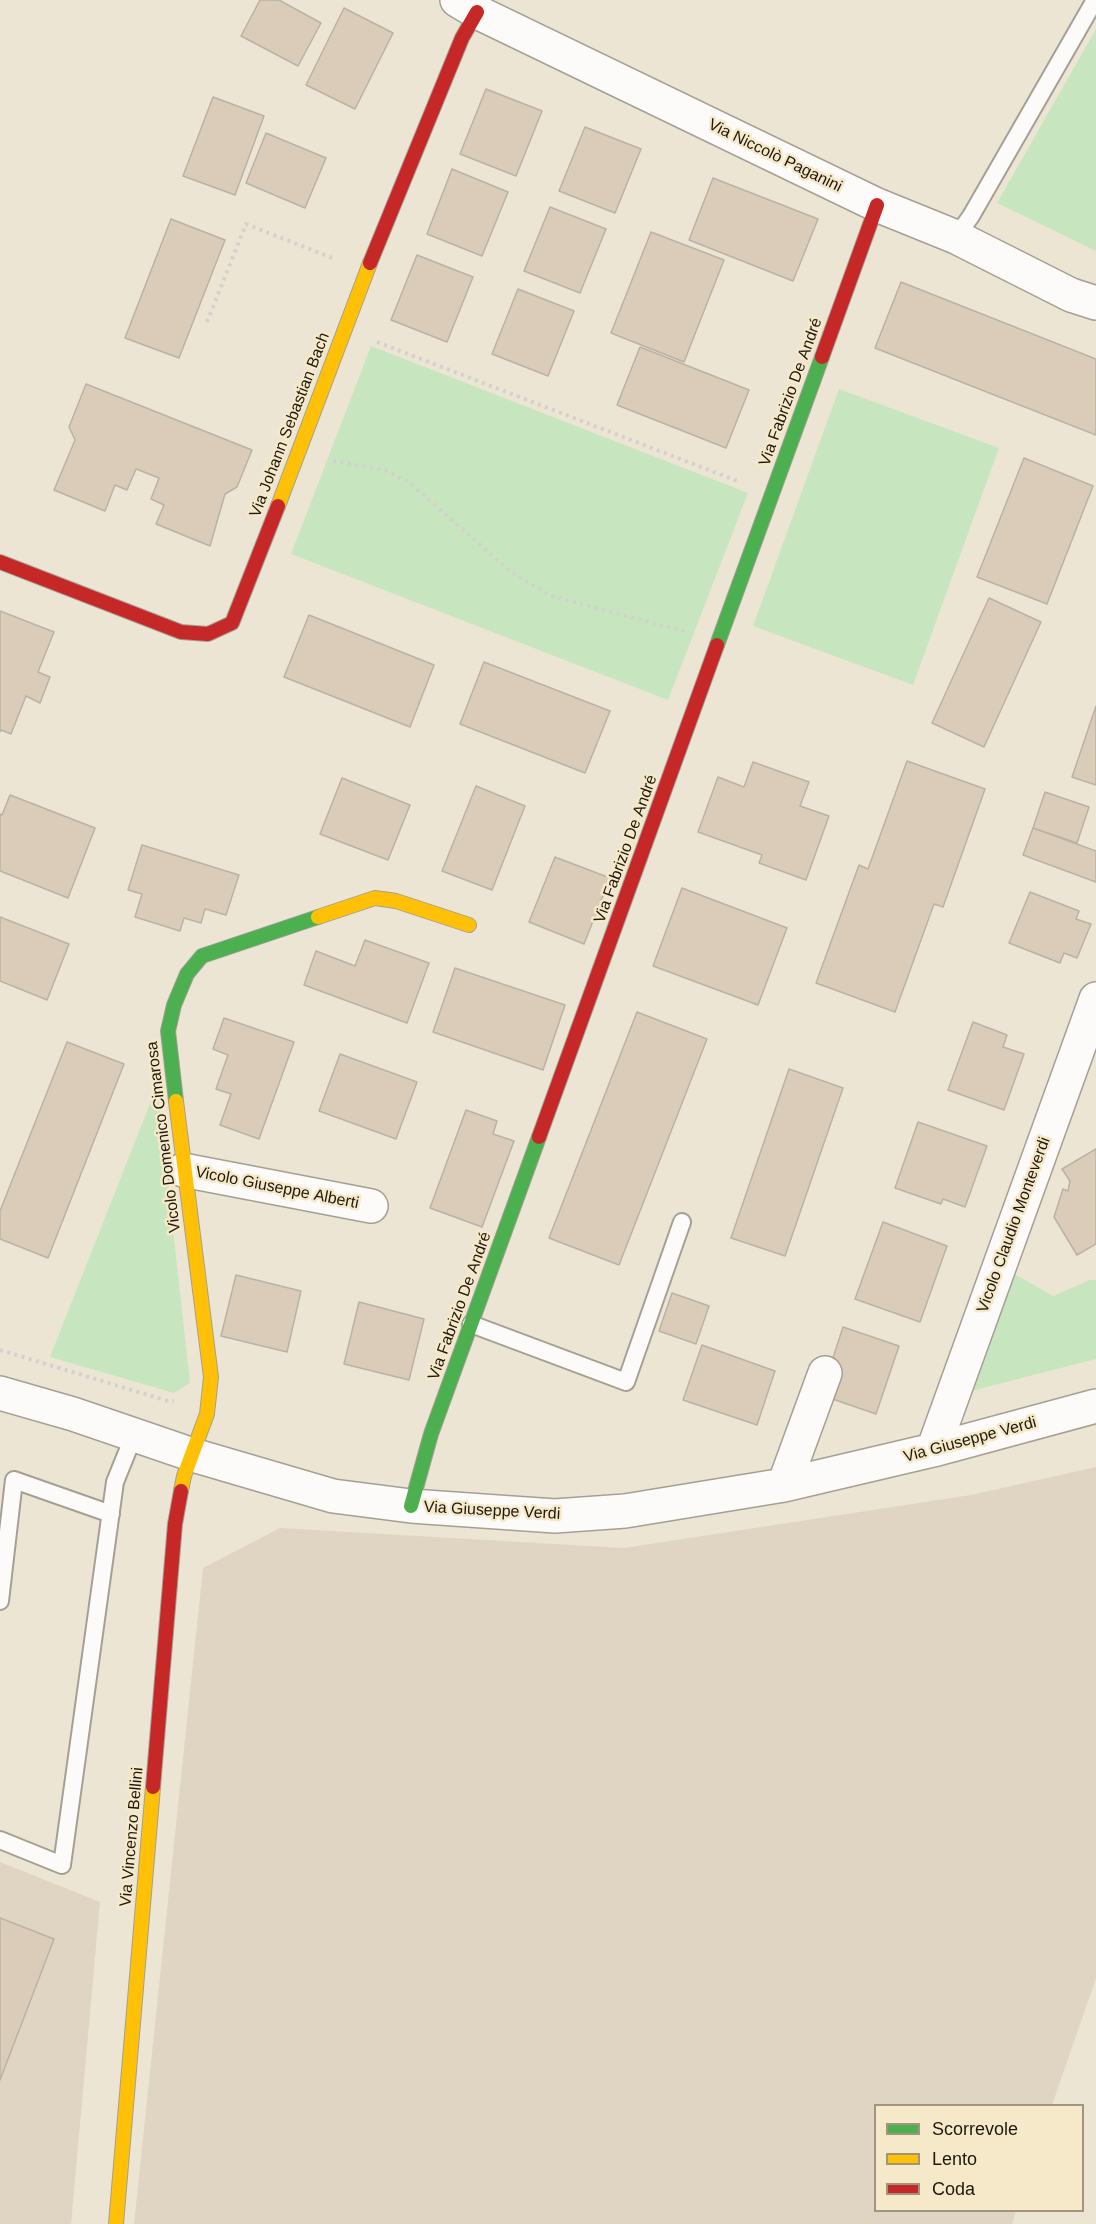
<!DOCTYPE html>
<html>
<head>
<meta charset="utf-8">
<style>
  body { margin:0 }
  #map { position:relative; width:1096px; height:2224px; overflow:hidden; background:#ece5d4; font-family:Helvetica,sans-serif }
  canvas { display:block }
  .legend { position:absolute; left:874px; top:2104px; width:210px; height:108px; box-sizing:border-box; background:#f6e9c9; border:2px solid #a0967e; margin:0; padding:8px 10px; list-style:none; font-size:18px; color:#1e190e }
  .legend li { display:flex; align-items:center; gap:12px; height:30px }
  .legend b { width:30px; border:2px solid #a0967e }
</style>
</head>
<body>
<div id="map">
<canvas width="1096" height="2224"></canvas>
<ul class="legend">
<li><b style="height:8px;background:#4caf50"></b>Scorrevole</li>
<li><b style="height:8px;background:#ffc107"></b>Lento</li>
<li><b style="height:8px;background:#c62828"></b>Coda</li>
</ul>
</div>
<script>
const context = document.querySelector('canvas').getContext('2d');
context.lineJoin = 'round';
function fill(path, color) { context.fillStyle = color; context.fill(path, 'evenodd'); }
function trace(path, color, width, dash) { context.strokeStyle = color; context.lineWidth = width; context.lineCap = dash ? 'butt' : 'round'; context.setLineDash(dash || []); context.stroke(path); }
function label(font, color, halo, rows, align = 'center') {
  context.font = font + ' Helvetica,sans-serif'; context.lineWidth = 5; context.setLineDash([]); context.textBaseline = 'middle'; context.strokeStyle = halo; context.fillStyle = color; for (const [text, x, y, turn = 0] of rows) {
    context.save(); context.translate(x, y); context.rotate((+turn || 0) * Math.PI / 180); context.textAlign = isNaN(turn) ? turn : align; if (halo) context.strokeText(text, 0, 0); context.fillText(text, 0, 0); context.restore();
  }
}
const industrial = new Path2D(`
  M 1096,1467 L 1096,1978 L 1052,2105 L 876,2106 L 876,2210 L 1016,2211 L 1012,2224 L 134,2224 L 203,1568 L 280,1528 L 624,1548 L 971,1495 Z
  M 0,1862 L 100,1902 L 71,2224 L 0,2224 Z`);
const green = new Path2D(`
  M 1096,29 L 1096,251 L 997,203 Z
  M 371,346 L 748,493 L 668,700 L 291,554 Z
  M 839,389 L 999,448 L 913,685 L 753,626 Z
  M 157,1086 L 190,1383 L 174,1393 L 50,1357 Z
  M 1013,1273 L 1053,1296 L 1090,1280 L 1096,1280 L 1096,1359 L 971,1391 Z`);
const building = new Path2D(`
  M 260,0 L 279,0 L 321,23 L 298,66 L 241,36 Z
  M 344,8 L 393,33 L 355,109 L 306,85 Z
  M 486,89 L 542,111 L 516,176 L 460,154 Z
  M 213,97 L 264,116 L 235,195 L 183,176 Z
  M 585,127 L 641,149 L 615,213 L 559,191 Z
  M 266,133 L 326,158 L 305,208 L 246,183 Z
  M 452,169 L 508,192 L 482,256 L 427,234 Z
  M 713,178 L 818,219 L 793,281 L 689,240 Z
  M 550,207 L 606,229 L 580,293 L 524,271 Z
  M 171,219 L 225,240 L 179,358 L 125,338 Z
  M 651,232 L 724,260 L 684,362 L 611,333 Z
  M 417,255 L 473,277 L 447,342 L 391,320 Z
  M 901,282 L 1096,359 L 1096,435 L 875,348 Z
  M 518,289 L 574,311 L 548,376 L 492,354 Z
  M 640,347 L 749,390 L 726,448 L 617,405 Z
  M 86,384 L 252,450 L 237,487 L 225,494 L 210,546 L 156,524 L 164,505 L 151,499 L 159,478 L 136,469 L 127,490 L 115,485 L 105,511 L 54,490 L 75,440 L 69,427 Z
  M 1024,458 L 1093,486 L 1047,604 L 977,577 Z
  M 989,598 L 1041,622 L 984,747 L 932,723 Z
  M 0,611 L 54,632 L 38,672 L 50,677 L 40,703 L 26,696 L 11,734 L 1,730 L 0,732 Z
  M 309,615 L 434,665 L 410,727 L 284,677 Z
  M 484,662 L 610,711 L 585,773 L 460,724 Z
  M 1096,706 L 1096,785 L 1072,777 Z
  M 907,761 L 985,789 L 943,907 L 934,904 L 895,1012 L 816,983 L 859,865 L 868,869 Z
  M 753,762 L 809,782 L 800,806 L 829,816 L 806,880 L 759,863 L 762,855 L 698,832 L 718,777 L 744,787 Z
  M 342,778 L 410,805 L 388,860 L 320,834 Z
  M 476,786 L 525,806 L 492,890 L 442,871 Z
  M 1045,792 L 1089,807 L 1077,843 L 1033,828 Z
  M 10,795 L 95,828 L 68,898 L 0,871 L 0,814 L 2,815 Z
  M 1033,828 L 1096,851 L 1096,882 L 1023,855 Z
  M 142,845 L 239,875 L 226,915 L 205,909 L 201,923 L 184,918 L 180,931 L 135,917 L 142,894 L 128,890 Z
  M 555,857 L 610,878 L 584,944 L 529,922 Z
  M 682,888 L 787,928 L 758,1005 L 653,966 Z
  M 1030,892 L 1079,911 L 1076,919 L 1091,924 L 1077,958 L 1064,953 L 1060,963 L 1009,943 Z
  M 0,917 L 69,944 L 47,1000 L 0,981 Z
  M 365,940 L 429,963 L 407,1023 L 304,985 L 316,951 L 355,966 Z
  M 455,968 L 565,1005 L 543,1070 L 433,1032 Z
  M 637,1012 L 707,1039 L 619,1265 L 549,1238 Z
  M 224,1018 L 294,1042 L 259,1139 L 220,1125 L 231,1094 L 216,1089 L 228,1055 L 213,1049 Z
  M 973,1022 L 1007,1035 L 1003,1047 L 1024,1054 L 1004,1110 L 948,1090 Z
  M 67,1042 L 124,1064 L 48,1258 L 0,1239 L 0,1211 Z
  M 340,1054 L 417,1082 L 396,1139 L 319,1111 Z
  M 789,1069 L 843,1088 L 785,1256 L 731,1238 Z
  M 466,1110 L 497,1121 L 493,1134 L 514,1141 L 482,1227 L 430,1208 Z
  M 918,1122 L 987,1146 L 965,1207 L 943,1199 L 941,1204 L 895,1188 Z
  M 1096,1149 L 1096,1244 L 1077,1255 L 1054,1217 L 1063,1189 L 1068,1191 L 1070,1181 L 1062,1169 Z
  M 883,1222 L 947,1246 L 920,1322 L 855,1299 Z
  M 236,1275 L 301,1291 L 287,1352 L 221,1336 Z
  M 672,1293 L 709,1306 L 696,1344 L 659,1331 Z
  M 359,1302 L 424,1319 L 409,1380 L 344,1364 Z
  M 843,1327 L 899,1346 L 876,1414 L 821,1395 Z
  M 702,1345 L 775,1371 L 757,1425 L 683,1400 Z
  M 0,1918 L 54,1939 L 0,2080 Z`);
const path = new Path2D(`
  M 207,322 L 246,224 L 335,259
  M 377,342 L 740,482
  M 333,461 L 385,470 L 410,483 L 511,572 L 551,596 L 687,632
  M 0,1350 L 168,1401 L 174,1401`);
const lane = new Path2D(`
  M 956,237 L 971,216 L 1095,0
  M 471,1324 L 626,1382 L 682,1222
  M 0,1601 L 14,1480 L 111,1514
  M 0,1840 L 62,1865 L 115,1482 L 134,1435`);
const street = new Path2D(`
  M 457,0 L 477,12 L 877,205 L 956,237 L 1071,295 L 1096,303
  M 183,1170 L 371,1206
  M 0,1393 L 73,1414 L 193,1455 L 333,1496 L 411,1506 L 555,1516 L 625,1511 L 784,1485 L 933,1450 L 1096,1406
  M 933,1450 L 1096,999
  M 784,1485 L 825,1373`);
const fast = new Path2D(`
  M 717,645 L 822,357
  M 176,1101 L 168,1031 L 174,1005 L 187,974 L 202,956 L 318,917
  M 411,1506 L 431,1434 L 539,1137`);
const slow = new Path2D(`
  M 278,506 L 370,263
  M 318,917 L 375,898 L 396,901 L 469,925
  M 176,1101 L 211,1377 L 207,1414 L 184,1476 L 181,1491
  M 116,2224 L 153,1787`);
const jam = new Path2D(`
  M 370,263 L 462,38 L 477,12
  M 822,357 L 877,205
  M 0,562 L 181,632 L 208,634 L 232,623 L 278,506
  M 539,1137 L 717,645
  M 153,1787 L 175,1524 L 181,1491`);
const streetNames = [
  ["Via Niccolò Paganini",775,156,26],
  ["Via Fabrizio De André",791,392,-70],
  ["Via Johann Sebastian Bach",290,425,-69],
  ["Via Fabrizio De André",626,849,-70],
  ["Vicolo Domenico Cimarosa",164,1137,-97],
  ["Vicolo Giuseppe Alberti",277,1188,11],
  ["Vicolo Claudio Monteverdi",1014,1225,-70],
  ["Via Fabrizio De André",460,1306,-70],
  ["Via Giuseppe Verdi",970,1440,-15],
  ["Via Giuseppe Verdi",492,1511,3],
  ["Via Vincenzo Bellini",132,1837,-85]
];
fill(industrial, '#dfd5c2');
fill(green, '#c7e6bf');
fill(building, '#daccb9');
trace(building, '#bab2a6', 1.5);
trace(lane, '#a4a093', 20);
trace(street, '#a4a093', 36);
trace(fast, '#a4a093', 16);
trace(slow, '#a4a093', 16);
trace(jam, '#a4a093', 16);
trace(path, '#d4d1cc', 4, [3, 4.5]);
trace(lane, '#fcfbf9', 16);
trace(street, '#fcfbf9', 33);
trace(fast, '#4caf50', 14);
trace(slow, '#ffc107', 14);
trace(jam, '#c62828', 14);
label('16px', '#1e190e', '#f6e9c9', streetNames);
</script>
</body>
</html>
